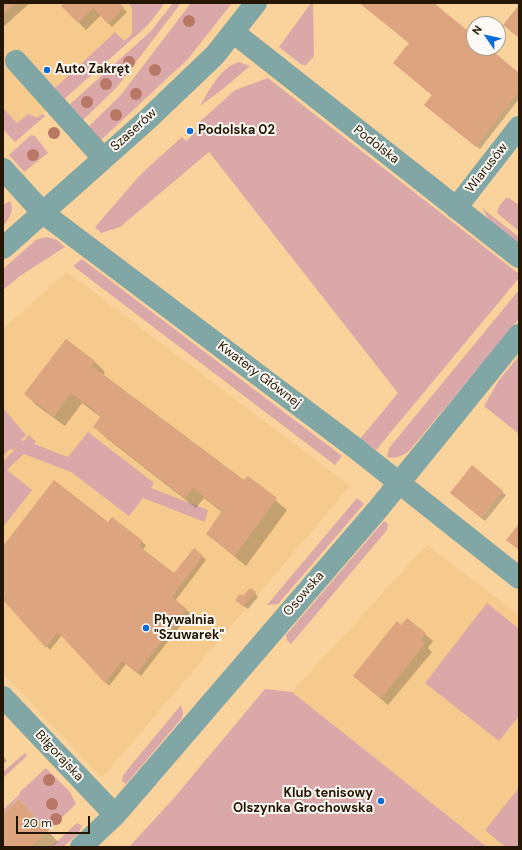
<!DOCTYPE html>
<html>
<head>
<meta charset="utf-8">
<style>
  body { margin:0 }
  #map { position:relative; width:522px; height:850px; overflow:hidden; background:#f9d29c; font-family:"DM Sans",sans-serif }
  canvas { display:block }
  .frame { position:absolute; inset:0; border:4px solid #241602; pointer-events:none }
  .north { position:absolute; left:466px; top:16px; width:40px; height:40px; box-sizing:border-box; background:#fdf9f4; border:1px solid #a69e93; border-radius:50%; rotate:304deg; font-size:11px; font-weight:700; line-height:16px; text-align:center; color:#241602 }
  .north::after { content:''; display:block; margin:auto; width:14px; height:18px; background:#0b6cd5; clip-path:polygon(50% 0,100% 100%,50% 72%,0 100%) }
  .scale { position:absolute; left:16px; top:816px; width:74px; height:18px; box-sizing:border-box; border:2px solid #241602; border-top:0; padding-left:5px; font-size:12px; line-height:14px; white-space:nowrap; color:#241602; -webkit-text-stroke:3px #fdf9f4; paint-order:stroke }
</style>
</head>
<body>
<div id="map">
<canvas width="522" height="850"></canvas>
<div class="frame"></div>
<div class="north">N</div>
<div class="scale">20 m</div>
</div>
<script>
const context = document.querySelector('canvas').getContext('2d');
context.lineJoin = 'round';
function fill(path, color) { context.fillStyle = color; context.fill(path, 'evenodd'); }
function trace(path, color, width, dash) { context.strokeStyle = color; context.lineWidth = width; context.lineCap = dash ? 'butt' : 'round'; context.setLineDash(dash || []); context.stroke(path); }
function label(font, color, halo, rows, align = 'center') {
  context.font = font + ' "DM Sans",sans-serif'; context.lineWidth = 4; context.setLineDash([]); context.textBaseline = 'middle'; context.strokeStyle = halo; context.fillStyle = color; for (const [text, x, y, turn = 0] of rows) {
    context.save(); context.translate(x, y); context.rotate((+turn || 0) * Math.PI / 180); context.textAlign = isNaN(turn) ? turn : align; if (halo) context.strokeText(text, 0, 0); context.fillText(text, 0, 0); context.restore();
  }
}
const built = new Path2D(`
  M 3,3 L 128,3 L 132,8 L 132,34 L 18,136 L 3,120 Z
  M 67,272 L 350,486 L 102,778 L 3,673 L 3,329 Z
  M 427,545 L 519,615 L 519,847 L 487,847 L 292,692 Z`);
const green = new Path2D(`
  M 128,3 L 165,3 L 148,25 L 62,101 L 54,89 L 115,32 L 124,41 L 132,34 L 132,8 Z
  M 173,3 L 181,3 L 117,87 L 82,121 L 68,106 L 151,31 Z
  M 191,3 L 232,3 L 188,59 L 101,140 L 88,127 L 120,96 Z
  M 311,3 L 313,3 L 314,56 L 306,65 L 302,65 L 279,47 Z
  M 239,62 L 250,66 L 224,88 L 200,106 C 209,91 220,67 239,62 Z
  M 268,78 L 519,274 L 519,278 L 376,450 L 360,439 L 398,393 L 209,152 L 120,227 L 101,233 L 95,227 L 142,173 L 182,137 L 186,141 L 200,128 L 197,124 L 235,90 Z
  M 3,108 L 17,123 L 28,114 L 37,118 L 43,114 L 45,116 L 15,142 L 3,129 Z
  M 31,135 L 35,136 L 48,153 L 24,172 L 9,155 Z
  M 506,198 L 509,198 L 519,205 L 519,231 L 497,213 L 499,206 Z
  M 10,201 C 15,209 9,220 3,226 L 3,205 Z
  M 482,208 L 519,237 L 519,245 L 489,220 Z
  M 47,237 L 57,240 L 65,247 L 20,276 L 3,290 L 3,269 L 37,239 Z
  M 82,259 L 342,456 L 335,465 L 73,266 Z
  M 519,290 L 519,319 L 409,451 C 402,456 396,459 387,457 L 389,448 Z
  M 519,356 L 519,434 L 484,406 L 499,380 Z
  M 3,408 L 26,435 L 21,440 L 24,441 L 29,435 L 36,442 L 34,444 L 68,457 L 88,432 L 154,483 L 151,488 L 208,510 L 205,522 L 143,498 L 129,516 L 71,472 L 24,454 L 7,470 L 32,490 L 3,527 L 3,461 L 14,450 L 10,449 L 3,456 Z
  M 357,498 L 364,504 L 278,604 L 267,605 Z
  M 384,521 L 388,524 L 387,530 L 291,644 L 287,640 L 286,635 Z
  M 487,603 L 519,629 L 519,716 L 499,741 L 425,683 Z
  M 265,689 L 292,692 L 487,847 L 129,847 L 174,798 Z
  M 181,705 L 183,712 L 182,718 L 126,784 L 122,781 L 123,775 Z
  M 25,753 L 27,756 L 3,778 L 3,772 Z
  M 46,768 L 70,792 L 76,804 L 48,831 L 19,799 L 3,814 L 3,810 L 19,795 L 20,792 Z
  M 519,788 L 519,847 L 505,847 L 485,830 Z
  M 77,823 L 82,826 L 78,834 L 63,847 L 51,847 Z`);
const shadow = new Path2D(`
  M 3,3 L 30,3 L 3,27 Z
  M 65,3 L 118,3 L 127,12 L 112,27 L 101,15 L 86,30 L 62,6 Z
  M 360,3 L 432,3 L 474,37 L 474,48 L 487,48 L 519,74 L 519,99 L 480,149 L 425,105 L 433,96 L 394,63 L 410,44 Z
  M 67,340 L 95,362 L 105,372 L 103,375 L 244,482 L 248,477 L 287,510 L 246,566 L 207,534 L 223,513 L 204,498 L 196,508 L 105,437 L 95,426 L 102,418 L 82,403 L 65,426 L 36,405 L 26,394 Z
  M 502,492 L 506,495 L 485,521 L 451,493 Z
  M 112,518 L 146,545 L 143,550 L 175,574 L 202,556 L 206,560 L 175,601 L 190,613 L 141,676 L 126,664 L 109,686 L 62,635 L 50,650 L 3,598 L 6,594 L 3,591 L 3,548 L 108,523 Z
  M 255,593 L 258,597 L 248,609 L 240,603 L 243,598 Z
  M 407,619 L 433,641 L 428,648 L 432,652 L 388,705 L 354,676 Z
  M 3,756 L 7,761 L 3,764 Z
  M 29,811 L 58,842 L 52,847 L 3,847 L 3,815 Z`);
const building = new Path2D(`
  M 3,3 L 15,3 L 3,14 Z
  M 63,3 L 120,3 L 124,8 L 108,24 L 93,8 L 78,23 L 61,6 Z
  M 359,3 L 434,3 L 474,36 L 474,48 L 489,48 L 519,73 L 519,91 L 476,147 L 424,105 L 432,95 L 393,63 L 409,43 Z
  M 519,5 L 519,38 L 503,25 Z
  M 66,339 L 95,361 L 92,366 L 244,480 L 248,476 L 277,498 L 235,556 L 206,534 L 222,511 L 193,488 L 185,498 L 93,427 L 101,416 L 71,393 L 54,417 L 24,394 Z
  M 472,465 L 503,491 L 481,518 L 450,493 Z
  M 54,480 L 108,522 L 112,517 L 143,541 L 139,546 L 174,573 L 194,548 L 203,556 L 172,597 L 187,609 L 137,673 L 122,661 L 105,683 L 58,632 L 46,648 L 3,600 L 5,593 L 3,591 L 3,546 Z
  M 519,524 L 519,550 L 506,540 Z
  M 250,588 L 256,592 L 244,607 L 235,600 L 240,594 L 243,596 Z
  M 407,618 L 426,633 L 421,640 L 425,644 L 381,699 L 353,676 L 397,621 L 401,625 Z
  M 19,799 L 48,831 L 30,847 L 3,847 L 3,814 Z`);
const minor = new Path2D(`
  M 233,32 L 519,257
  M 16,61 L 103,158
  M 3,169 L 43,213 L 354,447 L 519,578
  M 456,208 L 519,127
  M 3,248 L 148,119 L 215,55 L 256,3
  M 3,697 L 115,815
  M 81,847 L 115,815 L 378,509 L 519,335`);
const trees = [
  [189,21],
  [129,62],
  [155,70],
  [106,84],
  [136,94],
  [87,102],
  [116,115],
  [54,133],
  [33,155],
  [49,780],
  [52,804],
  [56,819]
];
const markers = [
  [47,70,4,"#0b6cd5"],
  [190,131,4,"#0b6cd5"],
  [146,628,4,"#0b6cd5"],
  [381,801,4,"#0b6cd5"]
];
const poiNames = [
  ["Auto Zakręt",55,70],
  ["Podolska 02",198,131],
  ["Pływalnia",154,621],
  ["\"Szuwarek\"",154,636],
  ["Klub tenisowy",373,794,"right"],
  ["Olszynka Grochowska",373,809,"right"]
];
const streetNames = [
  ["Szaserów",134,130,-42],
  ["Podolska",376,145,38],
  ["Wiarusów",487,168,-52],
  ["Kwatery Głównej",259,375,37],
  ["Osowska",304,594,-49],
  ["Biłgorajska",59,756,47]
];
fill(built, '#f5ca8c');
fill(green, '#dba8aa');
fill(shadow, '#0003');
fill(building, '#dca580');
trace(minor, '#80a6a5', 22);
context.fillStyle = '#b97765';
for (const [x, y] of trees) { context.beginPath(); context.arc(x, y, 6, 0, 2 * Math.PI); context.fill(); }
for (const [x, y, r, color] of markers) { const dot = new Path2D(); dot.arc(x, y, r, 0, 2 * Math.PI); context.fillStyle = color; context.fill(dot); trace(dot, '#fdf9f4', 1.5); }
label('bold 13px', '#241602', '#fdf9f4', poiNames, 'left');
label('13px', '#241602', '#fdf9f4', streetNames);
</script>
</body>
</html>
